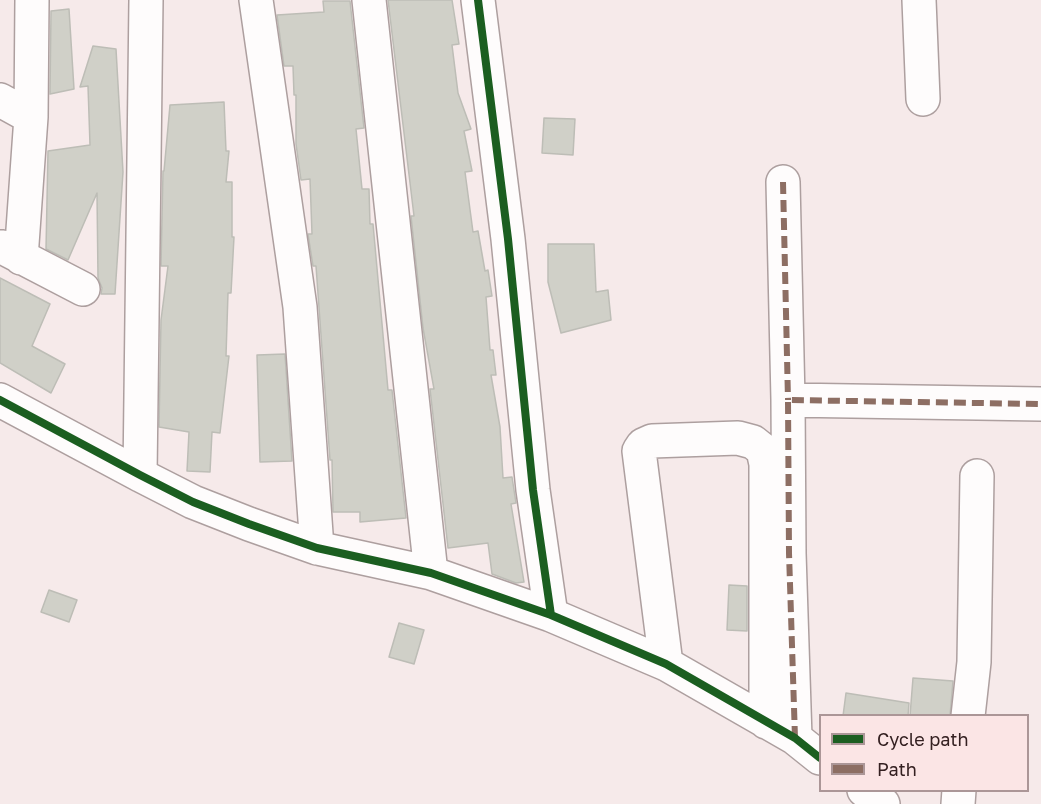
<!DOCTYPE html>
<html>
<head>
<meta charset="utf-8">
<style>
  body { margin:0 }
  #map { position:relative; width:1041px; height:804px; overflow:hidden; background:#f6eaea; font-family:"Golos Text",sans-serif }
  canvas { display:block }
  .legend { position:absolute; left:819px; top:714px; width:210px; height:78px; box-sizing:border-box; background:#fbe5e5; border:2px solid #ab9697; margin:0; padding:8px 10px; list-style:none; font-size:18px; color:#342021 }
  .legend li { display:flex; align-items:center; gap:12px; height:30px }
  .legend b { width:30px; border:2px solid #ab9697 }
</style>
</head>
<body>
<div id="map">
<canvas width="1041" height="804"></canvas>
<ul class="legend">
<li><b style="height:8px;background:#1b5e20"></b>Cycle path</li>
<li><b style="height:8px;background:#8d6e63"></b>Path</li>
</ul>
</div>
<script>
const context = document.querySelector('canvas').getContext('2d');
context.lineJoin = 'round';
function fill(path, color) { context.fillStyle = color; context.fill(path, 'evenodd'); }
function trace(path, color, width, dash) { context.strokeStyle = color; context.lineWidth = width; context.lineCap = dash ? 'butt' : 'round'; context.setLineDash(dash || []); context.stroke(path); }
const building = new Path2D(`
  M 388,0 L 452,0 L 459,44 L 452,45 L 458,93 L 471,129 L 464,131 L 472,171 L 465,172 L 473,232 L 478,231 L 485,271 L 488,270 L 492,296 L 486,297 L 490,350 L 493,350 L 496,375 L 491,375 L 500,427 L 503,478 L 512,477 L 516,503 L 511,504 L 524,582 L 516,583 L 492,574 L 488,543 L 448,548 L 430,389 L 434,389 L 423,328 L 411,216 L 414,216 Z
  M 323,1 L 350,1 L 364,128 L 356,129 L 362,189 L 369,189 L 370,224 L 373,224 L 388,390 L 392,390 L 406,518 L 360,522 L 360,512 L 333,512 L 332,460 L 330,460 L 316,266 L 313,266 L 308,234 L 312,234 L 310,179 L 301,180 L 296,144 L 296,95 L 294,95 L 293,66 L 284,66 L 277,15 L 324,12 Z
  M 69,9 L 74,89 L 50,94 L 51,11 Z
  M 93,46 L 116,49 L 123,172 L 115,294 L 101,294 L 102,288 L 98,278 L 97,193 L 68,260 L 46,249 L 48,151 L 90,145 L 88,86 L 80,87 Z
  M 224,102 L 226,151 L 229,151 L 226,182 L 232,182 L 232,237 L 234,237 L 231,293 L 228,293 L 226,356 L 229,356 L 220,433 L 212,432 L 210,472 L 187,471 L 189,432 L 159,427 L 161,320 L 168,266 L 161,266 L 163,171 L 164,171 L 170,105 Z
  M 544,118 L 575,119 L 573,155 L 542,153 Z
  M 548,244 L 594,244 L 596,292 L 608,290 L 611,320 L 561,333 L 548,282 Z
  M 0,278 L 50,304 L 32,346 L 65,364 L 51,393 L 0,363 Z
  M 285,354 L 292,461 L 260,462 L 257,355 Z
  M 729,585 L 747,586 L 747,631 L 727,630 Z
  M 49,590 L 77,600 L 69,622 L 41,612 Z
  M 399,623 L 424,630 L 414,664 L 389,657 Z
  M 913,678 L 953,681 L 950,716 L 910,716 Z
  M 846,693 L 909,703 L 908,716 L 843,716 Z`);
const minor = new Path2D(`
  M 256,0 L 300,307 L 317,548
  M 369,0 L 431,573
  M 478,0 L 508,239 L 533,490 L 551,615
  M 919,0 L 923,99
  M 0,100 L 31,117
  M 783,182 L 788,400
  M 2,247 L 83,289
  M 21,258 L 31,117 L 32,0
  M 0,400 L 140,475 L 193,502 L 249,524 L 317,548 L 431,573 L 551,615 L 666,664 L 795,738 L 820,758
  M 140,475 L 146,0
  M 666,664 L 639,451 L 643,445 L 652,441 L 738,438 L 753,442 L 763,450 L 766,464 L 766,722
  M 968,716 L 974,662 L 977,476
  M 795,738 L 789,553 L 788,400 L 1041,404
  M 864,790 L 883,804
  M 958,804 L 959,790`);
const quiet = new Path2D(`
  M 783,182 L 788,400
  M 795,738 L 789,553 L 788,400 L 1041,404`);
const cycleway = new Path2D(`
  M 478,0 L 508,239 L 533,490 L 551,615
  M 0,400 L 140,475 L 193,502 L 249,524 L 317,548 L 431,573 L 551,615 L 666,664 L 795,738 L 820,758`);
fill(building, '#d0d0c8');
trace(building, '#bdbdb6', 1.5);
trace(minor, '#ad9f9f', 36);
trace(minor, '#fefcfc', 33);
trace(quiet, '#8d6e63', 6, [12, 6]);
trace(cycleway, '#1b5e20', 8);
</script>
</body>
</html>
